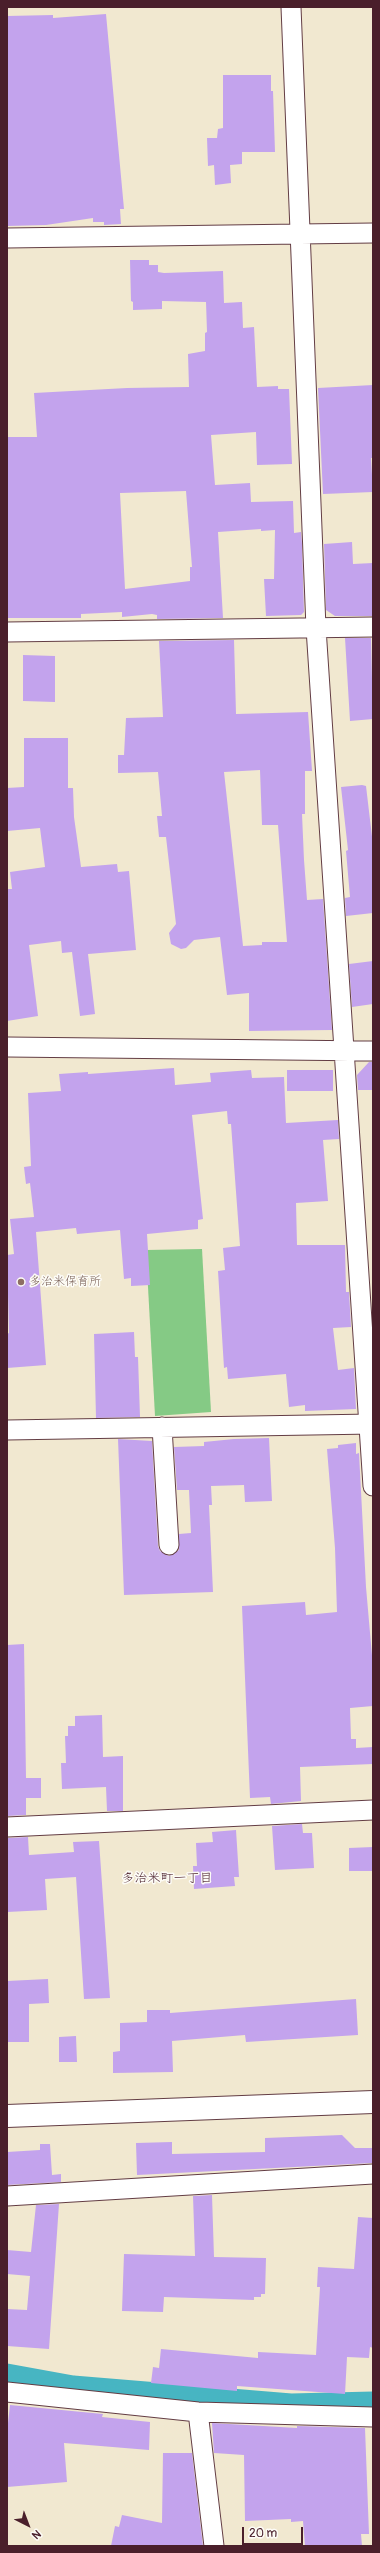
<!DOCTYPE html>
<html>
<head>
<meta charset="utf-8">
<style>
  body { margin:0 }
  #map { position:relative; width:380px; height:2553px; overflow:hidden; background:#f1e8d0; font-family:Pangolin,sans-serif }
  canvas { display:block }
  .frame { position:absolute; inset:0; border:8px solid #4a1f2b; pointer-events:none }
  .north { position:absolute; left:8px; top:2505px; width:40px; height:40px; -webkit-text-stroke:3px #fdfcf7; paint-order:stroke; rotate:138deg; font-size:11px; font-weight:700; line-height:16px; text-align:center; color:#4a1f2b }
  .north::after { content:''; display:block; margin:auto; width:14px; height:18px; background:#4a1f2b; clip-path:polygon(50% 0,100% 100%,50% 72%,0 100%) }
  .scale { position:absolute; left:242px; top:2527px; width:61px; height:18px; box-sizing:border-box; border:2px solid #4a1f2b; border-top:0; padding-left:5px; font-size:12px; line-height:14px; white-space:nowrap; color:#4a1f2b; -webkit-text-stroke:3px #fdfcf7; paint-order:stroke }
</style>
</head>
<body>
<div id="map">
<canvas width="380" height="2553"></canvas>
<div class="frame"></div>
<div class="north">N</div>
<div class="scale">20 m</div>
</div>
<script>
const context = document.querySelector('canvas').getContext('2d');
context.lineJoin = 'round';
function fill(path, color) { context.fillStyle = color; context.fill(path, 'evenodd'); }
function trace(path, color, width, dash) { context.strokeStyle = color; context.lineWidth = width; context.lineCap = dash ? 'butt' : 'round'; context.setLineDash(dash || []); context.stroke(path); }
function label(font, color, halo, rows, align = 'center') {
  context.font = font + ' Pangolin,"Klee One",sans-serif'; context.lineWidth = 3; context.setLineDash([]); context.textBaseline = 'middle'; context.strokeStyle = halo; context.fillStyle = color; for (const [text, x, y, turn = 0] of rows) {
    context.save(); context.translate(x, y); context.rotate((+turn || 0) * Math.PI / 180); context.textAlign = isNaN(turn) ? turn : align; if (halo) context.strokeText(text, 0, 0); context.fillText(text, 0, 0); context.restore();
  }
}
const green = new Path2D(`
  M 202,1249 L 211,1412 L 155,1416 L 146,1250 Z`);
const canal = new Path2D(`
  M 7,2374 L 73,2386 L 291,2404 L 373,2402`);
const building = new Path2D(`
  M 106,14 L 124,209 L 120,209 L 121,224 L 104,225 L 104,222 L 93,222 L 93,218 L 46,225 L 7,226 L 7,16 L 53,15 L 53,18 Z
  M 223,75 L 271,75 L 271,91 L 273,91 L 275,152 L 242,152 L 242,164 L 230,165 L 231,183 L 215,185 L 214,165 L 208,166 L 207,138 L 217,138 L 218,129 L 223,128 Z
  M 130,260 L 149,260 L 149,265 L 158,265 L 158,272 L 164,273 L 223,271 L 224,303 L 242,302 L 243,328 L 254,327 L 257,387 L 278,386 L 278,389 L 289,389 L 292,464 L 257,465 L 256,432 L 211,435 L 215,485 L 250,483 L 251,502 L 293,501 L 294,533 L 301,532 L 302,544 L 304,612 L 301,615 L 266,616 L 264,579 L 274,579 L 275,530 L 261,531 L 261,529 L 218,532 L 223,618 L 157,619 L 157,615 L 152,614 L 122,617 L 122,612 L 81,614 L 81,618 L 7,618 L 7,437 L 37,437 L 34,393 L 127,388 L 189,387 L 188,354 L 205,351 L 205,333 L 207,332 L 206,302 L 162,301 L 162,309 L 133,310 L 133,302 L 131,301 ZM 186,491 L 192,567 L 190,567 L 190,581 L 125,589 L 120,493 Z
  M 373,385 L 373,458 L 371,458 L 373,492 L 323,494 L 318,388 Z
  M 352,542 L 353,564 L 373,563 L 373,616 L 335,616 L 326,610 L 324,544 Z
  M 345,638 L 371,638 L 373,719 L 350,721 Z
  M 234,640 L 236,714 L 308,712 L 312,771 L 305,771 L 305,814 L 302,814 L 304,860 L 307,900 L 323,899 L 332,1030 L 249,1031 L 249,993 L 227,995 L 220,937 L 194,940 L 186,948 L 181,949 L 171,944 L 169,933 L 176,924 L 166,837 L 159,837 L 157,816 L 162,816 L 158,772 L 118,773 L 118,755 L 124,755 L 126,718 L 163,717 L 159,641 ZM 260,770 L 262,825 L 278,825 L 287,942 L 262,942 L 262,945 L 243,946 L 224,772 Z
  M 23,655 L 55,656 L 55,702 L 23,701 Z
  M 24,738 L 68,738 L 68,788 L 73,788 L 74,817 L 81,867 L 117,864 L 118,872 L 129,871 L 136,950 L 88,954 L 95,1014 L 80,1016 L 72,952 L 62,953 L 61,941 L 29,945 L 38,1016 L 7,1021 L 7,889 L 12,889 L 10,872 L 45,867 L 40,828 L 7,831 L 7,788 L 24,787 Z
  M 362,785 L 366,786 L 373,845 L 373,913 L 346,916 L 345,898 L 350,897 L 346,851 L 348,850 L 341,787 Z
  M 373,961 L 373,1004 L 352,1007 L 349,964 Z
  M 369,1062 L 373,1062 L 373,1090 L 358,1090 L 357,1075 Z
  M 174,1068 L 175,1085 L 211,1082 L 210,1073 L 251,1070 L 252,1078 L 284,1077 L 286,1123 L 338,1120 L 339,1139 L 323,1140 L 328,1201 L 296,1203 L 297,1245 L 345,1245 L 346,1292 L 349,1292 L 351,1327 L 333,1328 L 338,1370 L 354,1368 L 356,1409 L 305,1411 L 305,1405 L 289,1407 L 286,1374 L 228,1379 L 227,1367 L 224,1368 L 218,1271 L 225,1270 L 223,1248 L 240,1246 L 231,1124 L 228,1124 L 227,1111 L 192,1115 L 203,1219 L 198,1220 L 198,1229 L 147,1234 L 150,1285 L 131,1286 L 131,1278 L 124,1279 L 120,1230 L 77,1234 L 76,1228 L 36,1232 L 46,1365 L 7,1368 L 7,1334 L 9,1333 L 7,1255 L 14,1254 L 10,1219 L 34,1217 L 30,1183 L 26,1184 L 24,1167 L 31,1166 L 28,1093 L 61,1091 L 59,1074 L 88,1072 L 88,1074 Z
  M 287,1070 L 333,1070 L 333,1091 L 287,1091 Z
  M 134,1332 L 135,1357 L 138,1357 L 140,1417 L 96,1418 L 94,1334 Z
  M 269,1438 L 272,1501 L 245,1502 L 244,1485 L 211,1486 L 212,1505 L 209,1505 L 213,1592 L 124,1595 L 118,1439 L 152,1441 L 158,1546 L 160,1551 L 169,1556 L 179,1550 L 179,1534 L 191,1533 L 189,1490 L 177,1490 L 174,1447 L 204,1446 L 204,1442 L 234,1439 Z
  M 356,1443 L 356,1454 L 359,1453 L 366,1587 L 373,1667 L 373,1706 L 350,1708 L 351,1739 L 356,1739 L 356,1748 L 373,1747 L 373,1764 L 300,1767 L 301,1801 L 271,1804 L 270,1797 L 250,1798 L 242,1606 L 305,1602 L 306,1615 L 337,1612 L 335,1548 L 327,1449 L 338,1448 L 338,1445 Z
  M 24,1644 L 26,1778 L 41,1778 L 41,1798 L 26,1798 L 26,1815 L 7,1816 L 7,1645 Z
  M 102,1715 L 103,1757 L 123,1756 L 123,1811 L 107,1811 L 106,1787 L 62,1789 L 61,1763 L 66,1763 L 65,1736 L 68,1736 L 68,1726 L 75,1726 L 75,1716 Z
  M 302,1824 L 303,1833 L 312,1833 L 314,1868 L 275,1870 L 272,1826 Z
  M 236,1830 L 239,1877 L 234,1877 L 235,1886 L 194,1889 L 193,1866 L 197,1866 L 196,1843 L 213,1842 L 212,1832 Z
  M 28,1837 L 29,1855 L 74,1852 L 73,1842 L 99,1841 L 110,1998 L 84,1999 L 76,1877 L 45,1879 L 47,1910 L 7,1912 L 7,1838 Z
  M 373,1847 L 373,1871 L 349,1871 L 349,1848 Z
  M 48,1979 L 49,2003 L 29,2004 L 29,2042 L 7,2042 L 7,1981 Z
  M 356,1999 L 358,2035 L 246,2042 L 245,2035 L 172,2041 L 173,2072 L 113,2073 L 113,2052 L 120,2051 L 120,2023 L 147,2022 L 147,2010 L 170,2010 L 170,2013 Z
  M 76,2036 L 77,2062 L 59,2062 L 59,2037 Z
  M 342,2135 L 355,2148 L 373,2148 L 373,2163 L 137,2175 L 136,2143 L 172,2142 L 172,2154 L 265,2152 L 265,2138 Z
  M 40,2144 L 50,2144 L 52,2175 L 61,2174 L 61,2182 L 7,2185 L 7,2152 L 40,2150 Z
  M 212,2195 L 214,2257 L 266,2258 L 265,2294 L 261,2294 L 261,2297 L 254,2297 L 254,2300 L 164,2297 L 163,2312 L 122,2311 L 124,2254 L 195,2256 L 193,2196 Z
  M 59,2204 L 49,2349 L 7,2346 L 7,2309 L 27,2310 L 30,2276 L 7,2274 L 7,2250 L 31,2252 L 36,2205 Z
  M 358,2217 L 373,2218 L 373,2348 L 370,2347 L 369,2358 L 347,2357 L 345,2394 L 237,2386 L 237,2391 L 151,2383 L 153,2367 L 159,2368 L 161,2349 L 258,2358 L 258,2352 L 316,2355 L 320,2287 L 317,2287 L 318,2267 L 354,2269 Z
  M 10,2405 L 103,2414 L 102,2417 L 150,2422 L 149,2450 L 64,2443 L 67,2482 L 7,2487 L 7,2432 Z
  M 212,2423 L 297,2428 L 297,2426 L 365,2428 L 369,2534 L 361,2534 L 362,2546 L 305,2546 L 303,2521 L 291,2522 L 291,2519 L 245,2521 L 244,2455 L 214,2453 Z
  M 163,2453 L 192,2453 L 203,2546 L 111,2546 L 115,2526 L 119,2527 L 122,2515 L 162,2523 Z`);
const minor = new Path2D(`
  M 291,7 L 316,628 L 373,1486
  M 7,238 L 373,233
  M 7,632 L 373,627
  M 7,1047 L 373,1051
  M 162,1427 L 169,1545
  M 7,1430 L 373,1424
  M 7,1827 L 373,1810
  M 7,2196 L 373,2174
  M 7,2392 L 198,2412 L 373,2417
  M 198,2412 L 214,2546`);
const tertiary = new Path2D(`
  M 7,2116 L 373,2102`);
const markers = [
  [21,1282,4,"#8d6e63"]
];
const educationNames = [
  ["多治米保育所",29,1282]
];
const neighbourhoodNames = [
  ["多治米町一丁目",167,1879]
];
fill(green, '#85ca85');
trace(canal, '#47b5c2', 21);
fill(building, '#c3a3ed');
trace(minor, '#633d44', 21);
trace(tertiary, '#633d44', 24);
trace(minor, '#fff', 19);
trace(tertiary, '#fff', 22);
for (const [x, y, r, color] of markers) { const dot = new Path2D(); dot.arc(x, y, r, 0, 2 * Math.PI); context.fillStyle = color; context.fill(dot); trace(dot, '#fdfcf7', 1.5); }
label('12px', '#785e54', '#fdfcf7', educationNames, 'left');
label('13px', '#4a1f2b', '#fdfcf7', neighbourhoodNames);
</script>
</body>
</html>
